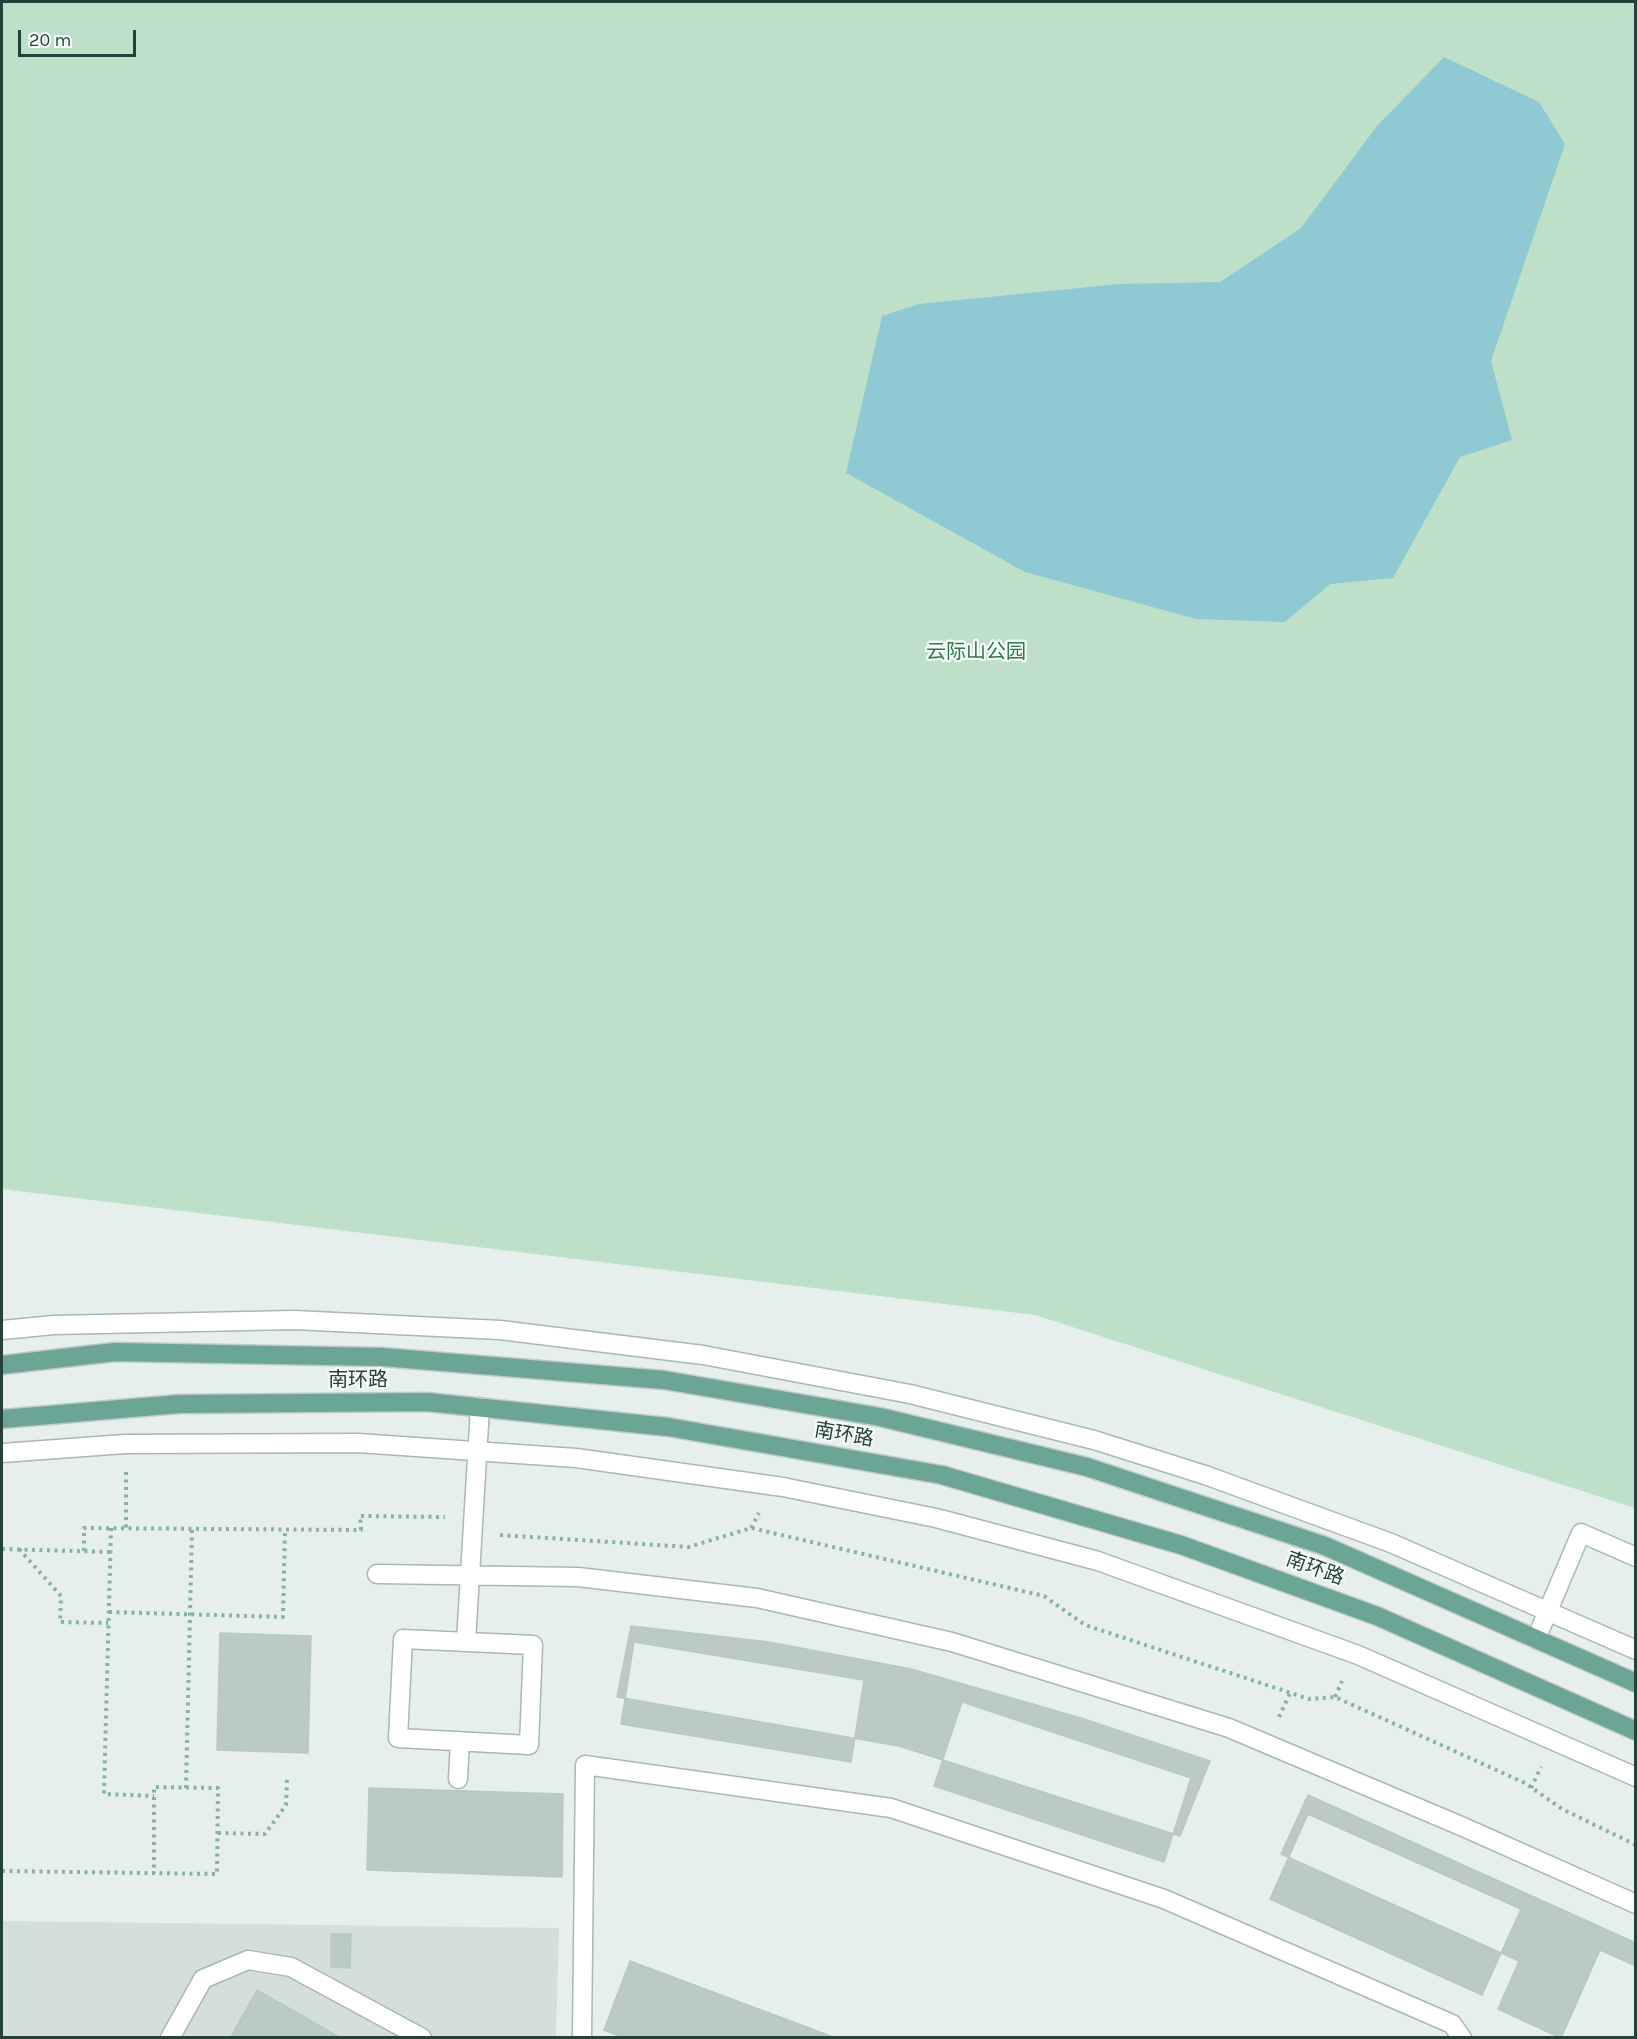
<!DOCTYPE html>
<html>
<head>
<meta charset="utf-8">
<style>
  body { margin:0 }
  #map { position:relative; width:1637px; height:2039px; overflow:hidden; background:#e6efeb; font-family:Karla,sans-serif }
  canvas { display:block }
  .frame { position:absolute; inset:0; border:3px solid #24423a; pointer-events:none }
  .scale { position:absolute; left:18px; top:30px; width:118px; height:27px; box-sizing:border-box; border:3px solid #24423a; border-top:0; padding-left:8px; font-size:18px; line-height:21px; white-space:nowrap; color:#24423a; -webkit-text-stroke:4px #f7fbf9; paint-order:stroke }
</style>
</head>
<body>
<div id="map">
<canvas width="1637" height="2039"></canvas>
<div class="frame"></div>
<div class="scale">20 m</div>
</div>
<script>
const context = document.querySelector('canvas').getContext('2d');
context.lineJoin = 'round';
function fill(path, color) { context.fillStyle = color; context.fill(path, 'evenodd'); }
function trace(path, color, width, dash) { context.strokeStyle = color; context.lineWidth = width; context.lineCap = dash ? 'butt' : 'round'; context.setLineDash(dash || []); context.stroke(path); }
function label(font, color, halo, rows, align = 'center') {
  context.font = font + ' Karla,"Noto Sans SC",sans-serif'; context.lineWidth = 4.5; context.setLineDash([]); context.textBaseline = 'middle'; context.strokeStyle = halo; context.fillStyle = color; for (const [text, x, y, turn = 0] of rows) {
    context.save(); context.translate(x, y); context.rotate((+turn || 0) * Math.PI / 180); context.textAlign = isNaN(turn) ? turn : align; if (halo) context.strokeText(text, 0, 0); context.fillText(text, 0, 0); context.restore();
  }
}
const built = new Path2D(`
  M 2,1921 L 559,1928 L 556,2037 L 2,2038 Z`);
const green = new Path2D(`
  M 2,2 L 1635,2 L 1635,1508 L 1035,1315 L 2,1189 Z`);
const water = new Path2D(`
  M 1444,57 L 1539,102 L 1565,144 L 1491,361 L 1512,440 L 1460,457 L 1393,578 L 1330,584 L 1285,622 L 1196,619 L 1025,572 L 846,473 L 882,316 L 919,304 L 1119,284 L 1220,282 L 1301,228 L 1377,126 Z`);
const building = new Path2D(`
  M 631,1626 L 769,1642 L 911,1669 L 1081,1718 L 1210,1761 L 1180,1836 L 899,1746 L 617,1697 Z
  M 220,1633 L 311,1636 L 308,1753 L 217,1750 Z
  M 634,1642 L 864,1680 L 851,1762 L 621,1724 Z
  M 962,1702 L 1191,1778 L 1164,1862 L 934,1786 Z
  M 369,1788 L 563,1794 L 562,1877 L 367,1870 Z
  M 1308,1795 L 1636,1943 L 1636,2038 L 1561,2038 L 1498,2009 L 1519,1961 L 1281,1854 Z
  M 1308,1814 L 1521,1909 L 1482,1995 L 1270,1899 Z
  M 331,1934 L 351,1934 L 350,1968 L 331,1967 Z
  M 1600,1950 L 1636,1966 L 1636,2038 L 1561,2038 Z
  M 630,1961 L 836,2038 L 624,2038 L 604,2030 Z
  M 257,1990 L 341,2038 L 230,2038 Z`);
const path = new Path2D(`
  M 126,1472 L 126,1529
  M 111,1528 L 104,1794 L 154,1796
  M 751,1528 L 759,1513
  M 500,1535 L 689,1547 L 751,1528 L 1044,1596 L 1085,1625 L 1309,1699 L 1335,1697 L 1525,1783 L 1562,1809 L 1636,1845
  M 2,1549 L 110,1552
  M 19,1549 L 61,1596 L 60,1622 L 108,1623
  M 84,1551 L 84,1528 L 361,1530 L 360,1516 L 445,1517
  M 109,1612 L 283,1617 L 285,1530
  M 1335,1697 L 1342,1681
  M 1279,1717 L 1290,1693
  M 186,1788 L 192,1529
  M 1531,1788 L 1541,1767
  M 218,1833 L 265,1834 L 286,1805 L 287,1778
  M 2,1871 L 217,1874 L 218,1788 L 154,1787 L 154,1873`);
const minor = new Path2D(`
  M 2,1330 L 54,1325 L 294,1320 L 500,1330 L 703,1355 L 910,1394 L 1094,1440 L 1205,1475 L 1391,1543 L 1636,1650
  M 2,1453 L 125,1444 L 358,1443 L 576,1458 L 783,1487 L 936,1518 L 1098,1561 L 1358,1655 L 1636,1777
  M 377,1574 L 578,1577 L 757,1598 L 952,1642 L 1229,1728 L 1461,1826 L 1636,1904
  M 403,1639 L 533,1645 L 529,1745 L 398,1738 Z
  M 1536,1639 L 1581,1533 L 1636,1557
  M 466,1642 L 480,1407
  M 458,1779 L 460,1741
  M 170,2038 L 203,1979 L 248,1960 L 291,1967 L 422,2038
  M 582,2038 L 585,1765 L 891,1808 L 1164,1899 L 1452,2024 L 1462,2038`);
const major = new Path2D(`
  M 2,1365 L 115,1352 L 382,1357 L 664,1380 L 880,1417 L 1087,1467 L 1325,1546 L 1636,1683
  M 2,1419 L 179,1404 L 427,1402 L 668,1427 L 942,1475 L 1181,1545 L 1377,1616 L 1636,1731`);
const parkNames = [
  ["云际山公园",976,652]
];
const streetNames = [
  ["南环路",358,1380],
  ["南环路",844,1435,10],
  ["南环路",1315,1569,20]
];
fill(built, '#d4dfda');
fill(green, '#bfe0c8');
fill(water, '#8ec9d4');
fill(building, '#bbcac4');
trace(building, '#b8c9c2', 1.5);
trace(minor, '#a8b8b2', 21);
trace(major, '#c2cac8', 21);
trace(path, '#86b3a5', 4, [3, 4.5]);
trace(minor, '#fff', 18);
trace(major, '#6aa596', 18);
label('20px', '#2d7a4b', '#f7fbf9', parkNames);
label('20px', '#24423a', '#f7fbf9', streetNames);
</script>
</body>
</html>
